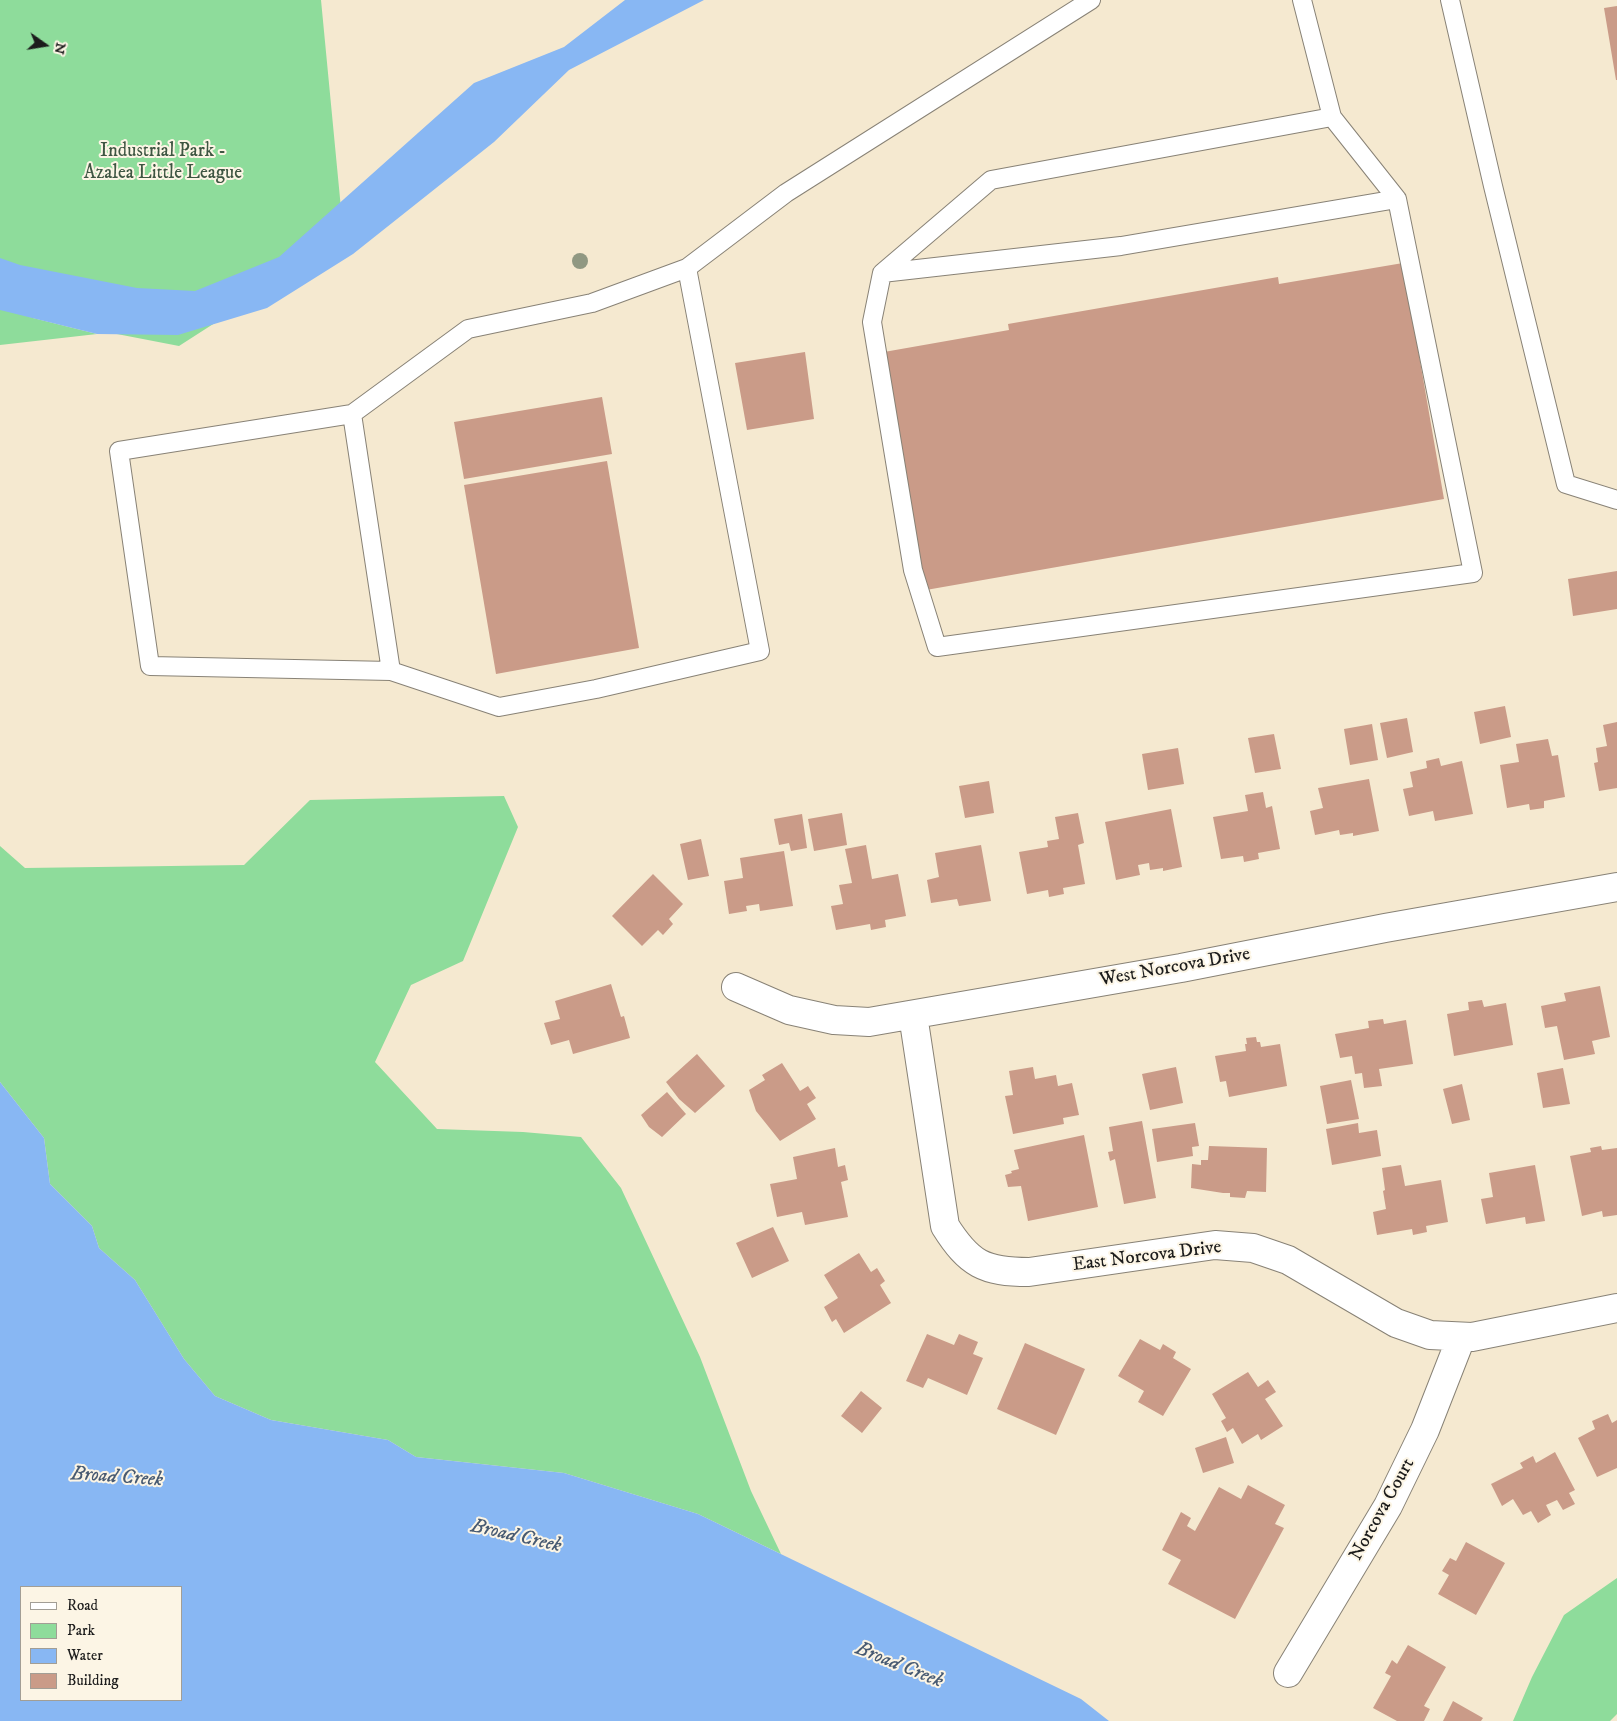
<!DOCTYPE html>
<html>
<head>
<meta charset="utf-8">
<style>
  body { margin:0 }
  #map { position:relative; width:1617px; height:1721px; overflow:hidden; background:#f5e9d0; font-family:"IM FELL DW Pica",serif }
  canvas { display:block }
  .legend { position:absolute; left:20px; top:1586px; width:162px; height:115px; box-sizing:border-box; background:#fcf5e5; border:1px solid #a29e95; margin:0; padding:6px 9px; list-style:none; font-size:15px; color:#1c1c1c }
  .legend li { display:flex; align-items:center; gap:10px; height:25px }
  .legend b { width:25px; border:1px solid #a29e95 }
  .north { position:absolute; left:20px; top:20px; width:50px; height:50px; -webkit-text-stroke:4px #fcf5e5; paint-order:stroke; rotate:103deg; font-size:14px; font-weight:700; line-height:20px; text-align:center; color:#1c1c1c }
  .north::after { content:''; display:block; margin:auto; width:18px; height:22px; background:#1c1c1c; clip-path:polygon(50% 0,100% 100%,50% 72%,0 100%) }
</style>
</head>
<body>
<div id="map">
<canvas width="1617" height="1721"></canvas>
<ul class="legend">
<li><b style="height:6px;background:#fff"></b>Road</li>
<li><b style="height:14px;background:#8edc9b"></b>Park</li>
<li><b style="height:14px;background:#88b7f3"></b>Water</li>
<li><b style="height:14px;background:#ca9b88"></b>Building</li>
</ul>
<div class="north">N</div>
</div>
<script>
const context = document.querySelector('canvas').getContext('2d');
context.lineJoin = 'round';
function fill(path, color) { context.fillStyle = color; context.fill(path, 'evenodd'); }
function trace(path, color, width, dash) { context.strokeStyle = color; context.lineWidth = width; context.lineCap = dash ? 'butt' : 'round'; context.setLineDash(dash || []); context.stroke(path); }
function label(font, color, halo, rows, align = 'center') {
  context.font = font + ' "IM FELL DW Pica",serif'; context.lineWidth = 4; context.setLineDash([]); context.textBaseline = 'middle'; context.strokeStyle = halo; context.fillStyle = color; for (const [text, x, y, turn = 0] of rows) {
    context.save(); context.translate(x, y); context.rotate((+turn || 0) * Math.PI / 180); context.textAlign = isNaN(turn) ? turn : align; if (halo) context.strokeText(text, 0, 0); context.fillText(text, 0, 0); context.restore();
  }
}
const green = new Path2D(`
  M 0,0 L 321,0 L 344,240 L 179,346 L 29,317 L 97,334 L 0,345 Z
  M 504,796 L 518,827 L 463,961 L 411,985 L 375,1062 L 437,1129 L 523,1132 L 581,1137 L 621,1188 L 700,1357 L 751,1491 L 781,1554 L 698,1514 L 564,1473 L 416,1457 L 388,1440 L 271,1420 L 215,1396 L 184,1359 L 135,1280 L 99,1248 L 92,1226 L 50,1184 L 44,1138 L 0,1082 L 0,846 L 25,868 L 244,865 L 310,800 Z
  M 1617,1578 L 1617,1714 L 1610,1721 L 1513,1721 L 1532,1677 L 1564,1615 Z`);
const water = new Path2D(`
  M 625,0 L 704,0 L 569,70 L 494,142 L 353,254 L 267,308 L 178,335 L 97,334 L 0,310 L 0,258 L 20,265 L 137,288 L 195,291 L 279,257 L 474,83 L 564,47 Z
  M 0,1082 L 44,1138 L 50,1184 L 92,1226 L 99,1248 L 135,1280 L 184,1359 L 215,1396 L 271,1420 L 388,1440 L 416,1457 L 564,1473 L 698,1514 L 1081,1699 L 1109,1721 L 0,1721 ZM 181,1587 L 181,1700 L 21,1700 L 21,1587 Z`);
const building = new Path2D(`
  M 1617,6 L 1617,80 L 1616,80 L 1604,8 Z
  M 1403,263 L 1444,499 L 926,590 L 884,352 L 1009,330 L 1008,324 L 1278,277 L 1279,284 Z
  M 805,352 L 814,419 L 747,430 L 735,363 Z
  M 602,397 L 612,454 L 464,479 L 454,422 Z
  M 607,461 L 639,648 L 496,674 L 464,485 Z
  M 1617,571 L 1617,609 L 1573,616 L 1568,579 Z
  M 1505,706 L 1511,737 L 1480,744 L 1474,712 Z
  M 1407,718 L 1413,752 L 1387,758 L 1380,723 Z
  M 1617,722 L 1617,788 L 1599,791 L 1594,763 L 1598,762 L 1596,748 L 1607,746 L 1603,725 Z
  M 1372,724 L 1378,760 L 1350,765 L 1344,729 Z
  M 1274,734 L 1281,769 L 1255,773 L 1248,738 Z
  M 1548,739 L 1552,756 L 1558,755 L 1565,797 L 1544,801 L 1544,808 L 1530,810 L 1529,804 L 1507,808 L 1500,765 L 1519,762 L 1516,744 Z
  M 1178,748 L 1184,784 L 1148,790 L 1142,754 Z
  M 1439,758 L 1441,766 L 1462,761 L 1473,814 L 1435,821 L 1433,811 L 1409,816 L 1403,789 L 1413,787 L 1410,772 L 1427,768 L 1426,761 Z
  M 1369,779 L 1379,831 L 1353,836 L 1353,833 L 1340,835 L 1339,830 L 1315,835 L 1310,811 L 1323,808 L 1318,788 Z
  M 989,781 L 994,813 L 965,818 L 959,786 Z
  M 1263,792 L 1266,808 L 1272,806 L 1280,849 L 1258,853 L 1259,859 L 1244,862 L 1243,856 L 1221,859 L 1213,817 L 1248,811 L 1245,795 Z
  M 1171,809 L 1182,867 L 1163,871 L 1163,868 L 1150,870 L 1149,863 L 1138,865 L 1140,875 L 1116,880 L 1105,822 Z
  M 842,813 L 847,845 L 814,851 L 808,819 Z
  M 1078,813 L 1084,843 L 1078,845 L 1085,884 L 1063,888 L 1064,894 L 1049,897 L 1048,890 L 1027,894 L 1019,852 L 1048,847 L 1047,841 L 1059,839 L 1055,817 Z
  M 802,814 L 807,848 L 791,851 L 789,843 L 779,845 L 774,819 Z
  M 701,839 L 709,876 L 688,880 L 680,844 Z
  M 866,845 L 872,879 L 898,874 L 906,916 L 885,920 L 886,927 L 871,930 L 870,924 L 836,930 L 831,906 L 843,904 L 839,885 L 852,883 L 845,849 Z
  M 981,845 L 991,901 L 959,906 L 957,899 L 931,903 L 927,880 L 939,877 L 935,853 Z
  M 784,851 L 793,906 L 760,911 L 759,904 L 746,906 L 747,911 L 729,914 L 724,881 L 743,878 L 740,858 Z
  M 653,874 L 683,904 L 669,919 L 673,924 L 663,935 L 658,930 L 642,946 L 612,916 Z
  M 611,984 L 621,1017 L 624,1016 L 630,1038 L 573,1054 L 569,1040 L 551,1045 L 544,1023 L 560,1019 L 555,1001 Z
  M 1600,986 L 1610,1037 L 1592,1041 L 1595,1054 L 1564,1060 L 1557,1026 L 1545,1028 L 1541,1006 L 1566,1001 L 1564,993 Z
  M 1482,1000 L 1484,1007 L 1506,1003 L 1513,1045 L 1454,1056 L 1447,1014 L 1469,1010 L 1468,1002 Z
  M 1383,1019 L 1384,1024 L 1406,1020 L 1413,1064 L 1379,1069 L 1382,1086 L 1364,1088 L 1362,1073 L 1355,1074 L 1352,1056 L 1340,1058 L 1335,1034 L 1369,1028 L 1368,1021 Z
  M 1256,1037 L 1257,1042 L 1260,1042 L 1261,1047 L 1280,1044 L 1287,1086 L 1229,1097 L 1226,1081 L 1220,1082 L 1215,1056 L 1246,1051 L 1245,1044 L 1247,1044 L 1246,1038 Z
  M 697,1054 L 725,1086 L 695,1113 L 679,1099 L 666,1082 Z
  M 782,1063 L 800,1091 L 808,1086 L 816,1098 L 807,1104 L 816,1119 L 780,1141 L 756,1111 L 749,1090 L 765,1080 L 762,1075 Z
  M 1033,1067 L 1035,1079 L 1056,1075 L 1058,1086 L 1072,1083 L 1079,1115 L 1063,1118 L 1064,1124 L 1013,1134 L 1005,1096 L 1013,1095 L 1009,1071 Z
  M 1176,1067 L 1183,1103 L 1150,1110 L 1142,1074 Z
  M 1563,1068 L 1570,1104 L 1543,1108 L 1537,1073 Z
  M 1351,1080 L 1359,1119 L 1327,1124 L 1320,1086 Z
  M 1462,1084 L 1470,1120 L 1452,1124 L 1443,1089 Z
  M 667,1092 L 686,1114 L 662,1137 L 649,1127 L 641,1115 Z
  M 1142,1121 L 1156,1198 L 1124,1204 L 1115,1159 L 1110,1161 L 1108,1152 L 1113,1151 L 1109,1127 Z
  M 1195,1123 L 1199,1146 L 1192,1147 L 1193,1156 L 1157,1162 L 1152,1129 Z
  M 1358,1123 L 1359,1133 L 1377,1130 L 1381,1156 L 1332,1165 L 1326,1129 Z
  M 1084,1135 L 1098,1207 L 1028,1221 L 1021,1186 L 1008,1187 L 1005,1175 L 1012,1173 L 1011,1171 L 1019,1169 L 1014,1150 Z
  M 1209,1146 L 1267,1148 L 1266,1192 L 1247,1191 L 1245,1198 L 1230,1197 L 1230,1193 L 1223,1193 L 1191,1188 L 1192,1164 L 1201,1165 L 1201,1160 L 1208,1160 Z
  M 1601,1146 L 1602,1150 L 1617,1148 L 1617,1215 L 1603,1217 L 1602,1211 L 1582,1216 L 1570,1156 L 1591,1152 L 1590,1148 Z
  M 835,1148 L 838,1167 L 845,1165 L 848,1180 L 841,1182 L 848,1217 L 805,1225 L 802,1212 L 777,1217 L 770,1184 L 797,1179 L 793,1157 Z
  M 1401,1165 L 1405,1186 L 1441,1180 L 1448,1222 L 1426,1226 L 1427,1232 L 1413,1235 L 1412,1229 L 1377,1235 L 1373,1212 L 1386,1209 L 1383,1191 L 1385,1190 L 1382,1168 Z
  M 1535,1165 L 1545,1221 L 1526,1224 L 1525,1217 L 1486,1224 L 1481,1199 L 1493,1197 L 1489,1173 Z
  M 773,1227 L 789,1261 L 752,1278 L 736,1243 Z
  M 859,1253 L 871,1272 L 877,1268 L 885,1281 L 880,1285 L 891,1303 L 844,1333 L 836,1319 L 832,1322 L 824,1307 L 838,1298 L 824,1275 Z
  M 927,1334 L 954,1345 L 959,1334 L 978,1342 L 973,1354 L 983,1358 L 967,1395 L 928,1378 L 923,1388 L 906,1381 Z
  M 1140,1339 L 1160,1350 L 1163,1344 L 1176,1352 L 1173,1358 L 1191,1369 L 1163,1416 L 1138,1402 L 1144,1391 L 1118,1376 Z
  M 1025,1343 L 1085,1369 L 1056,1435 L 997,1409 Z
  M 1248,1372 L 1258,1387 L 1268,1380 L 1276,1392 L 1265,1399 L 1283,1426 L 1261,1440 L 1258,1434 L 1242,1444 L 1233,1428 L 1227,1432 L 1221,1421 L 1226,1418 L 1212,1394 Z
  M 861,1391 L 882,1408 L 862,1433 L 841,1416 Z
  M 1608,1414 L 1612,1423 L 1617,1420 L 1617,1468 L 1597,1477 L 1578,1438 L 1595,1429 L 1592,1421 Z
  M 1226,1437 L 1234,1463 L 1203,1473 L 1195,1448 Z
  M 1555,1452 L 1575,1490 L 1569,1493 L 1575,1504 L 1563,1510 L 1557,1500 L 1546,1505 L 1551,1515 L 1538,1523 L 1531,1511 L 1523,1515 L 1513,1499 L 1502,1506 L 1491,1484 L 1523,1468 L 1520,1463 L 1533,1456 L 1536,1463 Z
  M 1248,1485 L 1285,1505 L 1275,1524 L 1284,1528 L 1235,1619 L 1168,1584 L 1181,1560 L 1162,1550 L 1181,1512 L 1191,1518 L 1187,1526 L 1195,1531 L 1219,1487 L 1241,1499 Z
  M 1466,1542 L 1505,1563 L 1476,1615 L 1438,1594 L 1449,1575 L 1442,1571 L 1450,1558 L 1456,1561 Z
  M 1408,1645 L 1446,1667 L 1424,1706 L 1430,1709 L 1424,1721 L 1397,1721 L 1373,1708 L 1391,1676 L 1385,1673 L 1392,1660 L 1397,1664 Z
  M 1453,1701 L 1483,1718 L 1481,1721 L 1443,1721 Z`);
const lane = new Path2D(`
  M 1302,0 L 1332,117 L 991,180 L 882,273 L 1121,246 L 1397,199
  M 1450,0 L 1493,186 L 1566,484 L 1617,500
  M 687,268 L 760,651 L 596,689 L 499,707 L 391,671 L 150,666 L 119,451 L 352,414 L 468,329 L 592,303 L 687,268 L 786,193 L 1091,0
  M 882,273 L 872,322 L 913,570 L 937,647 L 1473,573 L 1397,199 L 1332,117
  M 352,414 L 391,671`);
const street = new Path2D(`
  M 736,987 L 789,1010 L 834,1020 L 869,1022 L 1181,968 L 1385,928 L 1617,887
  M 913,1015 L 945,1226 C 969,1264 984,1272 1029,1272 L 1215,1245 L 1253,1248 L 1288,1260 L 1396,1323 L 1430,1335 L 1472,1337 L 1617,1308
  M 1288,1673 L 1388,1506 L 1425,1430 L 1461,1338`);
const trees = [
  [580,261]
];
const parkNames = [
  ["Industrial Park -",163,152],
  ["Azalea Little League",163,174]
];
const streetNames = [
  ["West Norcova Drive",1175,968,-10],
  ["East Norcova Drive",1147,1257,-7],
  ["Norcova Court",1383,1510,-61]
];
const waterNames = [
  ["Broad Creek",117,1478,4],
  ["Broad Creek",516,1537,13],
  ["Broad Creek",899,1666,22]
];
fill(green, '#8edc9b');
fill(water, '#88b7f3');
fill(building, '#ca9b88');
trace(lane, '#888276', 20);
trace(street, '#888276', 30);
trace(lane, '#fff', 18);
trace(street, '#fff', 28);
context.fillStyle = '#909882';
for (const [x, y] of trees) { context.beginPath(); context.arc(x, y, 8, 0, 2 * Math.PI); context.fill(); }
label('19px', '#3e5642', '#fcf5e5', parkNames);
label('19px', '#1c1c1c', '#fcf5e5', streetNames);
label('italic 20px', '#475a72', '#fcf5e5', waterNames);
</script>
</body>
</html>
